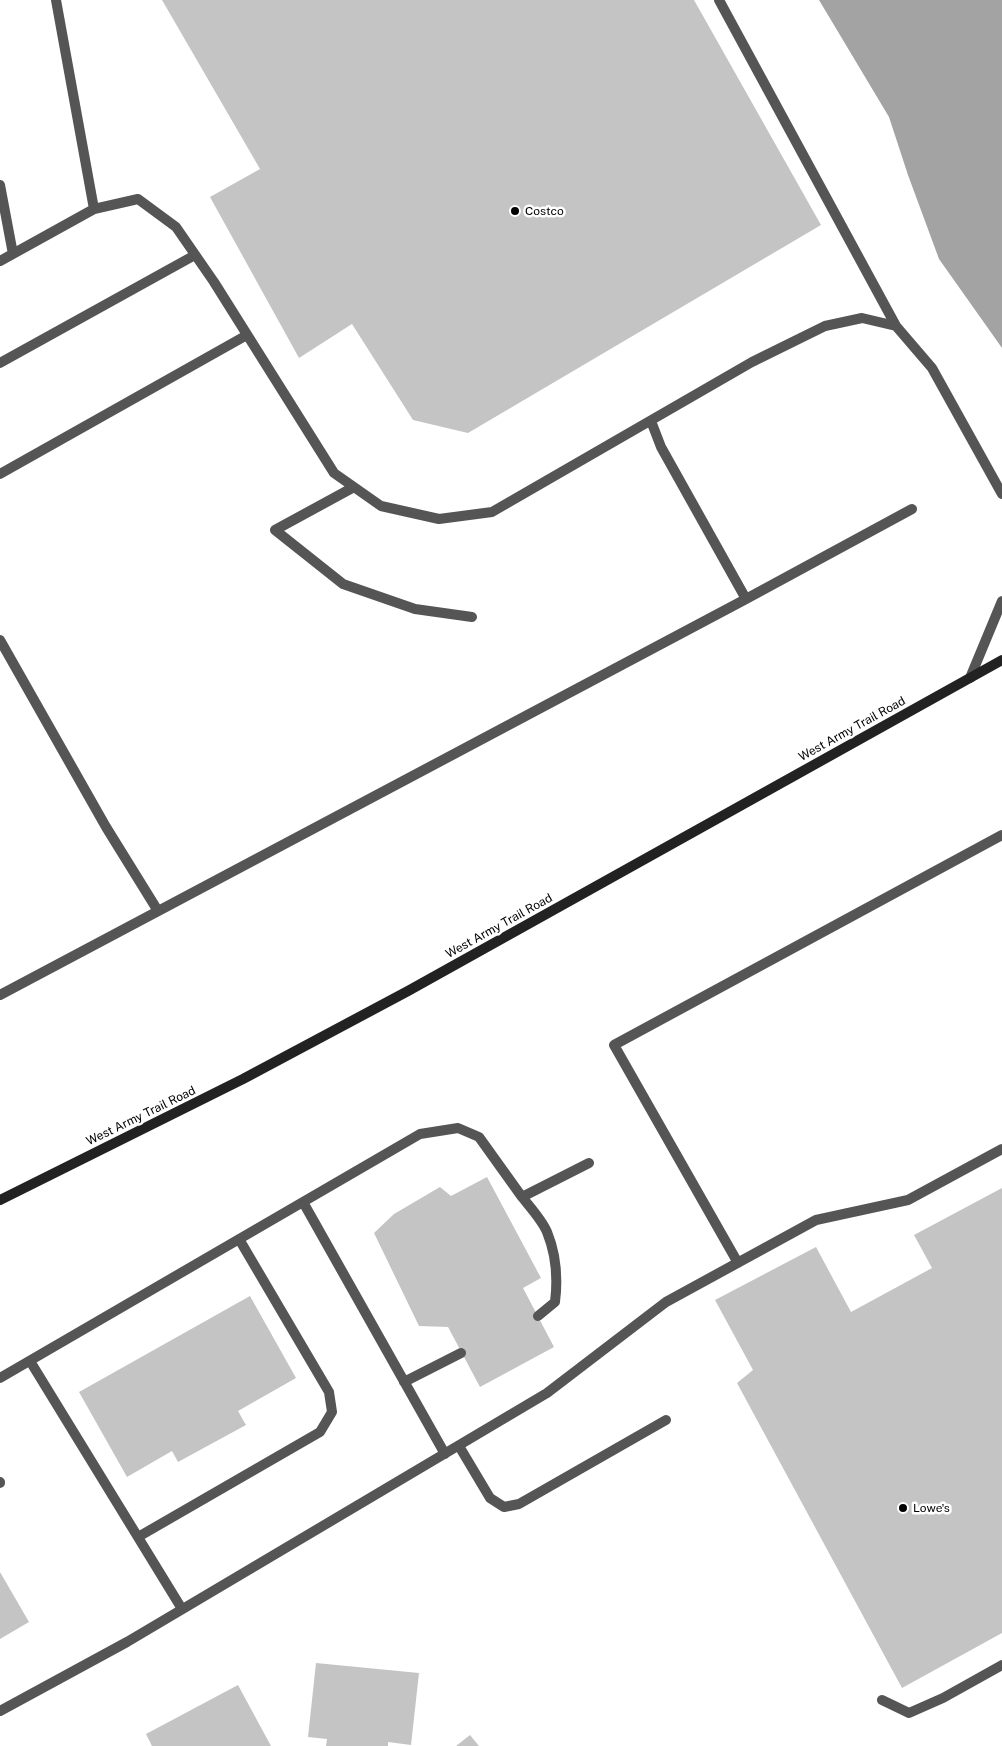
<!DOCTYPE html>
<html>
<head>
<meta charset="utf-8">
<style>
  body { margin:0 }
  canvas { display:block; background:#fff }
</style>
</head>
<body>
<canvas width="1002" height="1746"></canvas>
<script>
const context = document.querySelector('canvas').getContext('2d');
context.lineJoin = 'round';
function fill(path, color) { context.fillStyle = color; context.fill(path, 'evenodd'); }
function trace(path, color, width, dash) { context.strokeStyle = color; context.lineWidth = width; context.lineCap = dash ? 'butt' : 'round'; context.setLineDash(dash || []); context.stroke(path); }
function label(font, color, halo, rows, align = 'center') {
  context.font = font + ' "Public Sans",sans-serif'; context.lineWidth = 5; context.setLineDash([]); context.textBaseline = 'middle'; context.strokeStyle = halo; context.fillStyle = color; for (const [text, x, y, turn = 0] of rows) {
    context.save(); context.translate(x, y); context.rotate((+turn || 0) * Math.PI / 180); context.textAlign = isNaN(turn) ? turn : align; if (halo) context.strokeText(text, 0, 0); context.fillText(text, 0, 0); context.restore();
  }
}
const water = new Path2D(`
  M 819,0 L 1002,0 L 1002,348 L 939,259 L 908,175 L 889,117 Z`);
const building = new Path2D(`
  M 162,0 L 694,0 L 821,225 L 468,433 L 413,420 L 352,324 L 299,358 L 210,197 L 260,169 Z
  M 487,1177 L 541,1278 L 523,1288 L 554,1347 L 480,1387 L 448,1327 L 419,1326 L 374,1233 L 394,1214 L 440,1187 L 451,1196 Z
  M 1002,1188 L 1002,1633 L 902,1688 L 737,1383 L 753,1370 L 715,1300 L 816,1247 L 851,1312 L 932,1268 L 914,1235 Z
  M 250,1296 L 296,1378 L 238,1411 L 246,1425 L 178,1462 L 172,1451 L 127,1477 L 79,1392 Z
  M 0,1572 L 29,1622 L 0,1639 Z
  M 316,1663 L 419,1673 L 411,1745 L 388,1742 L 388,1746 L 326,1746 L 327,1739 L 308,1737 Z
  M 238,1685 L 271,1746 L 152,1746 L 146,1734 Z
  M 470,1735 L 479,1746 L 456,1746 Z`);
const service = new Path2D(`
  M 56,0 L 94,209
  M 719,0 L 896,326
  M 0,185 L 13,254
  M 0,261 L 94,209 L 138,199 L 176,227 L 214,282 L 334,473 L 381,506 L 439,519 L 492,512 L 752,362 L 825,326 L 862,318 L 896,326 L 932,368 L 1002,494
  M 0,363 L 195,255
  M 651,421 L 661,447 L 746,599
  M 0,474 L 247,335
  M 354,487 L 275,530 L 343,584 L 415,609 L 472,617
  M 0,640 L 106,827 L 158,911
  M 970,678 L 1002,601
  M 0,995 L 746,599 L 912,509
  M 522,1197 C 530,1207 542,1220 547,1232 C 556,1254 558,1278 555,1302 L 538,1316
  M 303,1202 L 445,1454
  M 738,1263 L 614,1045 L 1002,835
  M 30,1361 L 182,1609
  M 0,1378 L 420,1134 L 458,1128 L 479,1137 L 522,1197 L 589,1163
  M 404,1382 L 461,1353
  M 459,1446 L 490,1498 L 504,1507 L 519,1504 L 666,1420
  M 0,1482 L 0,1483
  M 138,1537 L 320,1432 L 332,1412 L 329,1392 L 239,1239
  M 882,1700 L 909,1713 L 943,1698 L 1002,1665
  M 0,1711 L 127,1642 L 547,1393 L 666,1302 L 816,1220 L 908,1200 L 1002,1149`);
const secondary = new Path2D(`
  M 0,1200 L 243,1079 L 408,991 L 1002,660`);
const markers = [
  [515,211,5,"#000"],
  [903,1508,5,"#000"]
];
const poiNames = [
  ["Costco",525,211],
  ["Lowe's",913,1508]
];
const streetNames = [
  ["West Army Trail Road",852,729,-29],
  ["West Army Trail Road",499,926,-29],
  ["West Army Trail Road",141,1116,-26]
];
fill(water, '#a3a3a3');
fill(building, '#c4c4c4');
trace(service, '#555', 10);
trace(secondary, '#222', 10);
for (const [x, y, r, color] of markers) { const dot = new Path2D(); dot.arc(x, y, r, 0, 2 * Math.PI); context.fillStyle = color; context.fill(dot); trace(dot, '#fff', 2); }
label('12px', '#000', '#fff', poiNames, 'left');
label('12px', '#000', '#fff', streetNames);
</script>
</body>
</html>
